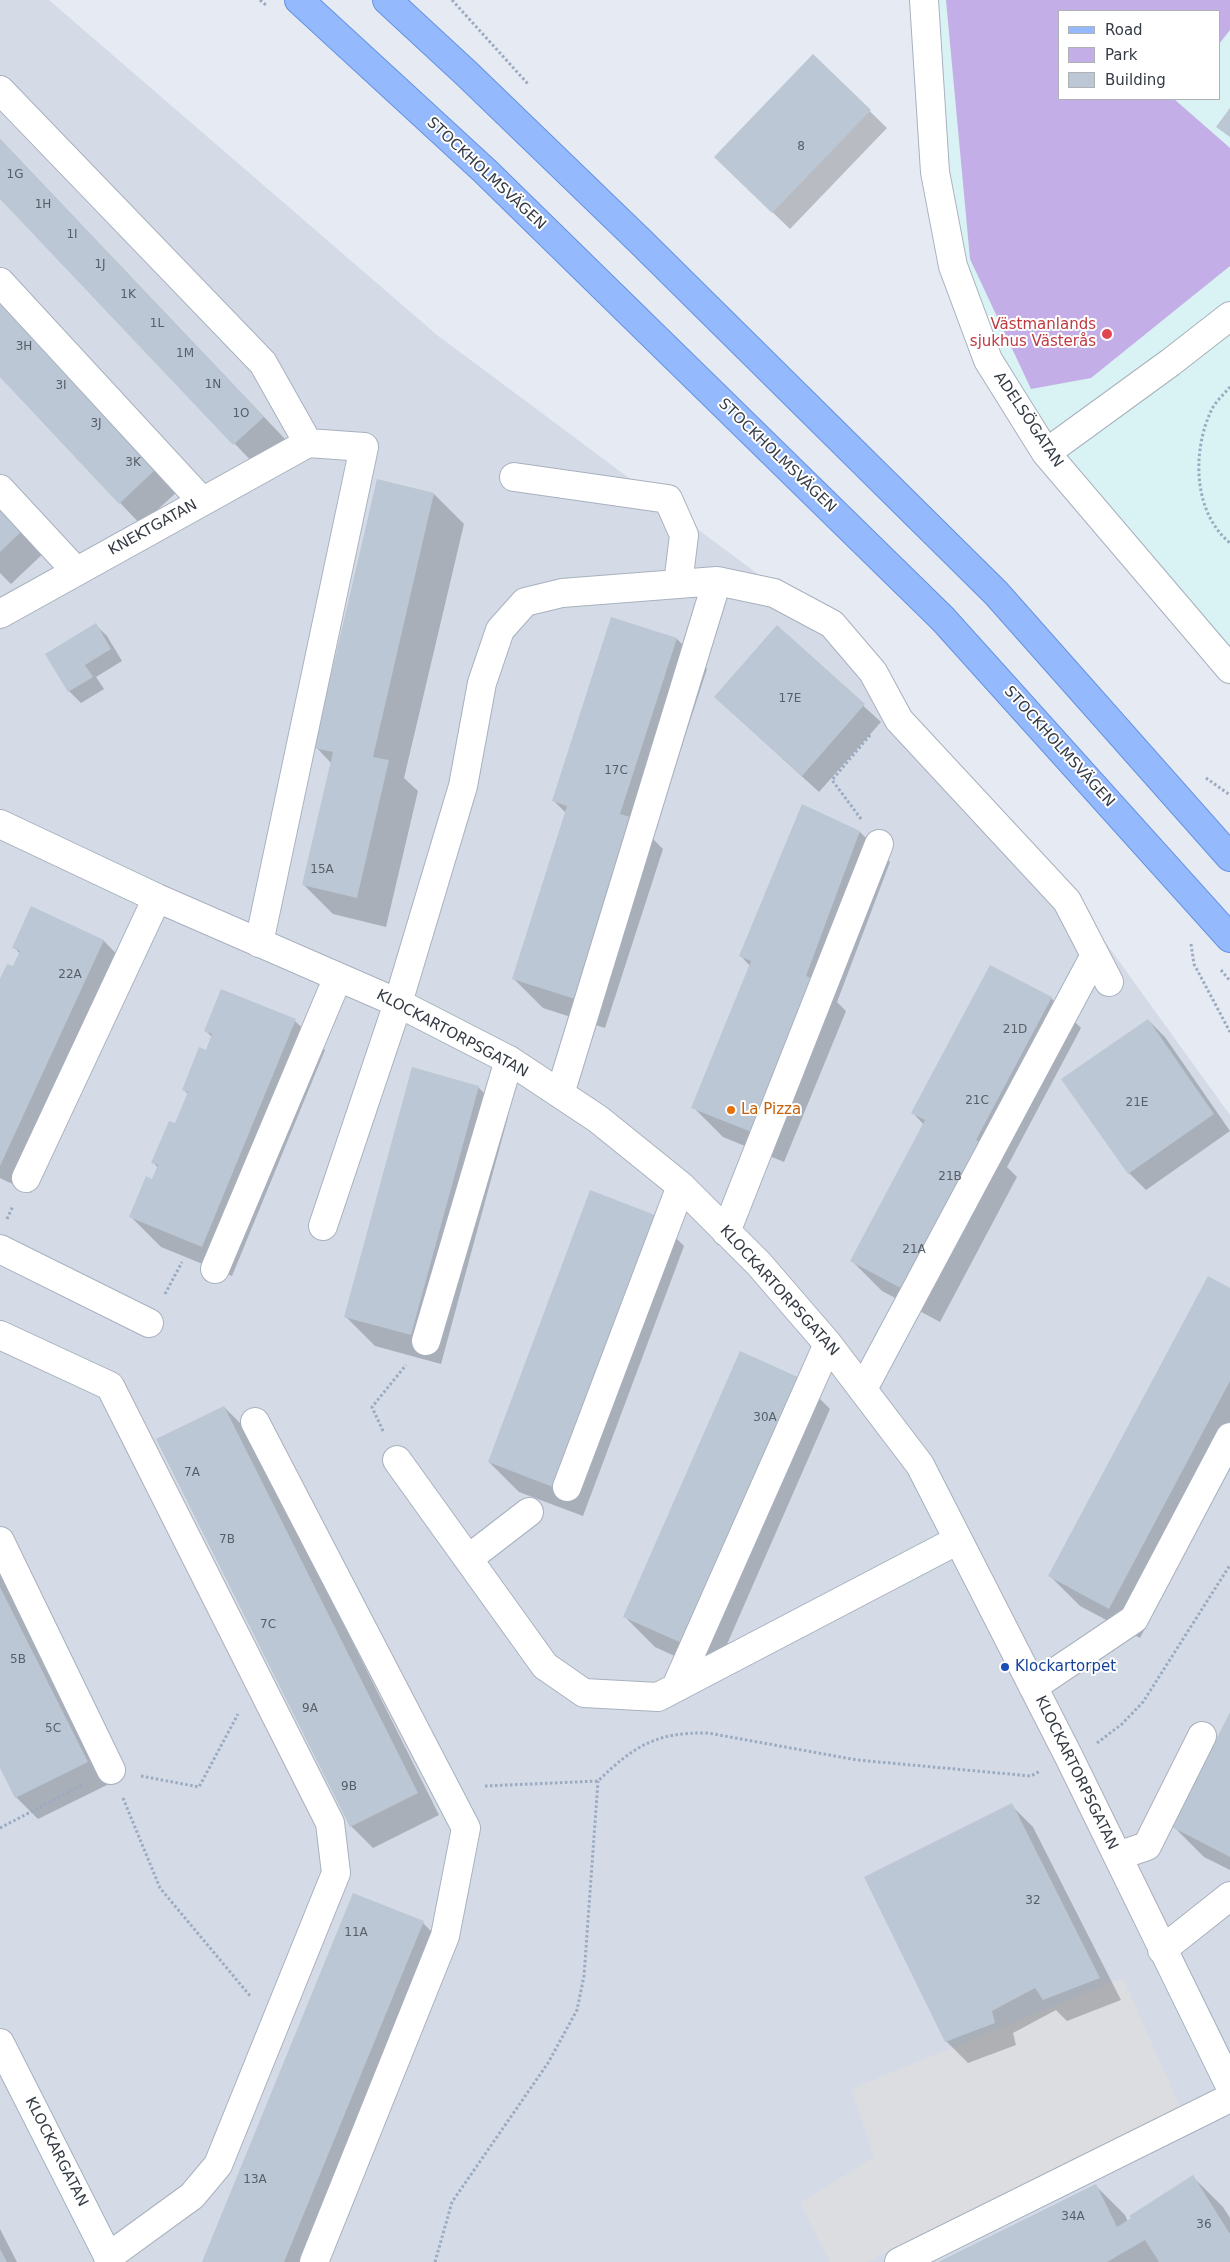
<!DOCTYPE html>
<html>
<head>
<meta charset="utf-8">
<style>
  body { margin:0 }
  #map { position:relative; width:1230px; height:2262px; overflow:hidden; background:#e6eaf3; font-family:"DejaVu Sans",sans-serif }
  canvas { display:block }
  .legend { position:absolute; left:1058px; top:10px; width:162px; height:90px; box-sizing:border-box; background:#fff; border:1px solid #aeb1b5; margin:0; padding:6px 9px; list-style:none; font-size:15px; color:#353c45 }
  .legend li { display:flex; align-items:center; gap:10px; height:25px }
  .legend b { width:25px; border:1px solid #aeb1b5 }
</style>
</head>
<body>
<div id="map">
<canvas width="1230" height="2262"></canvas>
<ul class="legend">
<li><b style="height:6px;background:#94b9fd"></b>Road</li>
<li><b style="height:14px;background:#c4aee7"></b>Park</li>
<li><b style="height:14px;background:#bbc7d4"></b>Building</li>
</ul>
</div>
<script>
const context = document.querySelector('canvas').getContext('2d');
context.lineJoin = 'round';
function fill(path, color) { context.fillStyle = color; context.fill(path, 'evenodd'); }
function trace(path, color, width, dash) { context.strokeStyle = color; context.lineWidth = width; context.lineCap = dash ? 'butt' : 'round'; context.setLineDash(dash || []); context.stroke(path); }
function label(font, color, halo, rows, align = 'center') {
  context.font = font + ' "DejaVu Sans",sans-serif'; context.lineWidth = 4; context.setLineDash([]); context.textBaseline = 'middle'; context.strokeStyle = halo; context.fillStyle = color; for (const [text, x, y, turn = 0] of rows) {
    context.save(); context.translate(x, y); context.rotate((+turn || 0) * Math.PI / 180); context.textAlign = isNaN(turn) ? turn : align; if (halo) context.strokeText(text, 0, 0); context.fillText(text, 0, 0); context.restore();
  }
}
const residential = new Path2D(`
  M 0,0 L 49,0 L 437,335 L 790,598 L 1051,867 L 1230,1115 L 1230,2262 L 0,2262 Z`);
const medical = new Path2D(`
  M 935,0 L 1230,0 L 1230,663 L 1007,388 L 961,280 ZM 1059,11 L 1219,11 L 1219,99 L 1059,99 Z`);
const green = new Path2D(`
  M 946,0 L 1230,0 L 1230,30 L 1219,44 L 1219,11 L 1059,11 L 1059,99 L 1174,99 L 1230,148 L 1230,266 L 1091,378 L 1031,389 L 970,259 Z`);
const parking = new Path2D(`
  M 1123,1978 L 1180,2107 L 867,2262 L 830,2262 L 800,2203 L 874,2157 L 851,2089 Z`);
const shadow = new Path2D(`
  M 813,56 L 887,128 L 790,229 L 733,174 Z
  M 0,139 L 285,439 L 256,466 L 0,197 Z
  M 0,298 L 179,490 L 141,525 L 0,375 Z
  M 434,494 L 464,524 L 404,778 L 418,791 L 386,927 L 333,914 L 303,884 L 331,763 L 316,747 Z
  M 0,495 L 49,548 L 11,584 L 0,573 Z
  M 612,618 L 677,639 L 707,669 L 652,838 L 663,849 L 605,1028 L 543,1008 L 513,978 L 566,813 L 553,800 Z
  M 96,625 L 107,636 L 122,661 L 96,677 L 104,689 L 81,703 L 69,691 L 47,654 Z
  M 777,627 L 881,722 L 819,792 L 715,697 Z
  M 803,806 L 860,832 L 890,862 L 837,1002 L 846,1011 L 784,1162 L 723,1137 L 693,1107 L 750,966 L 741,956 Z
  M 32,908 L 104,941 L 133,971 L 31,1193 L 0,1178 L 0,982 L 14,968 L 20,954 L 14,947 Z
  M 1051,998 L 1081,1028 L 1007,1167 L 1017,1177 L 940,1322 L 882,1291 L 852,1261 L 924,1125 L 913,1113 Z
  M 1148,1020 L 1165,1037 L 1230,1131 L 1146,1190 L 1129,1173 Z
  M 295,1021 L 325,1050 L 232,1276 L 161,1247 L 131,1217 L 153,1180 L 158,1168 L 153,1162 L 176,1125 L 188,1094 L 183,1089 L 206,1051 L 212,1037 L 205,1030 Z
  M 478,1087 L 508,1117 L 441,1364 L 375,1346 L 345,1316 Z
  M 654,1216 L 684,1246 L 583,1516 L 519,1492 L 489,1462 Z
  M 1230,1289 L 1230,1467 L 1140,1638 L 1080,1606 L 1050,1576 Z
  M 800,1379 L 830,1409 L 714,1674 L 655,1647 L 625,1617 Z
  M 224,1407 L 246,1429 L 439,1815 L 373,1848 L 351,1826 Z
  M 0,1567 L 109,1784 L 38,1819 L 16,1797 L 0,1765 Z
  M 1230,1715 L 1230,1870 L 1204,1857 L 1174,1827 Z
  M 1011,1805 L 1033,1827 L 1121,2000 L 1067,2021 L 1056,2010 L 1013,2033 L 1016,2045 L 968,2063 L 946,2041 Z
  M 423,1923 L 445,1945 L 315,2262 L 203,2262 Z
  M 1193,2177 L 1223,2207 L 1230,2218 L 1230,2262 L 941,2262 L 1095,2185 L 1125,2215 L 1128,2222 Z
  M 0,2229 L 17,2262 L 0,2262 Z`);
const building = new Path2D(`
  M 813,54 L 871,110 L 772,213 L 714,157 Z
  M 1230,108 L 1230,137 L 1216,127 Z
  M 0,139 L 264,417 L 233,445 L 0,199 Z
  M 0,298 L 158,467 L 119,504 L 0,377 Z
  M 377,479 L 434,493 L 373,757 L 389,760 L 357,898 L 302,885 L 333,752 L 314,748 Z
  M 0,495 L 28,525 L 0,552 Z
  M 611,617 L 677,638 L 620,814 L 634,818 L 575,999 L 512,979 L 567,806 L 552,801 Z
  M 96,623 L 111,649 L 85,665 L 93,677 L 68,692 L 45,654 Z
  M 777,625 L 865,704 L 802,776 L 714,697 Z
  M 802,804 L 860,831 L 806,976 L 816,980 L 754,1133 L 691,1108 L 751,961 L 739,956 Z
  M 31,906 L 104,940 L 0,1166 L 0,979 L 7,964 L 13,966 L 20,951 L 12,948 Z
  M 990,965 L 1052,997 L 976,1140 L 988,1146 L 910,1293 L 850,1261 L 925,1120 L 911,1113 Z
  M 221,989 L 296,1019 L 202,1247 L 129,1217 L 146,1176 L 152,1179 L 158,1165 L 151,1163 L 169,1121 L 175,1123 L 188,1092 L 182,1090 L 199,1047 L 206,1050 L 212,1034 L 204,1031 Z
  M 1148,1019 L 1214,1114 L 1128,1174 L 1061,1079 Z
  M 412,1067 L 479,1086 L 411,1335 L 344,1317 Z
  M 590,1190 L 655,1215 L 553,1487 L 488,1462 Z
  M 1208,1276 L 1230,1288 L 1230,1381 L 1109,1609 L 1048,1576 Z
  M 740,1351 L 800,1378 L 684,1644 L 623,1617 Z
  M 224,1406 L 418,1793 L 350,1827 L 156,1439 Z
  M 0,1587 L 88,1762 L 15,1798 L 0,1768 Z
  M 1230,1712 L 1230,1857 L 1172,1827 Z
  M 1012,1803 L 1100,1978 L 1043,2000 L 1035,1988 L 992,2011 L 995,2023 L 945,2042 L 864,1877 Z
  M 353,1893 L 424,1921 L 284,2262 L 202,2262 Z
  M 1193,2175 L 1230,2234 L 1230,2262 L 1159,2262 L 1145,2240 L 1107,2262 L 938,2262 L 1096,2184 L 1117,2227 L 1131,2218 L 1129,2216 Z
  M 0,2249 L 7,2262 L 0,2262 Z`);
const path = new Path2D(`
  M 260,0 L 266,5
  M 452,0 L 528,84
  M 1230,387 C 1224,394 1215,402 1211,411 C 1192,452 1193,512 1230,543
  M 1206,778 L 1230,795
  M 861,819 L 832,780 L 871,734
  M 1191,944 L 1194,964 L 1230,1032
  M 1221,970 L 1230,981
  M 7,1219 L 13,1206
  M 165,1294 L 182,1262
  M 383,1431 L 372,1407 L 406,1365
  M 1097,1743 L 1122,1724 L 1143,1702 L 1230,1565
  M 141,1776 L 199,1787 L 238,1714
  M 485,1786 L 598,1781 C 634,1746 656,1732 708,1733 L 857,1760 L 1031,1776 L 1040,1771
  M 123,1798 L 160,1888 L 251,1997
  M 0,1828 L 82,1785
  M 435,2262 L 452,2202 L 548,2063 L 577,2010 L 584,1976 L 598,1781`);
const minor = new Path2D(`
  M 924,0 L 935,172 L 953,266 L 988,360 L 1046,453 L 1230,669
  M 0,90 L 263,363 L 308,443
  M 0,282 L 202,501
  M 1046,453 L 1171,362 L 1230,316
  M 514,477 L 668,499 L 684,535 L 678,584
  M 0,489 L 76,571
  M 0,614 L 308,443
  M 0,824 L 157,898 L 398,1003 L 509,1060 L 598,1119 L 681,1186 L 759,1264 L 828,1344 L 920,1465 L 1069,1757 L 1230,2086
  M 259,943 L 364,447 L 308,443
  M 560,1094 L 717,581
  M 26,1178 L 157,898
  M 323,1226 L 398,1003 L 463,786 L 482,683 L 500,630 L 525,602 L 562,593 L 717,581 L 774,593 L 832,624 L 873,672 L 899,720 L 1067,901 L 1109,982
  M 726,1232 L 879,844
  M 0,1249 L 149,1323
  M 215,1269 L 338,977
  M 0,1335 L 110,1386 L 330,1823 L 336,1873 L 218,2165 L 192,2196 L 108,2257
  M 426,1341 L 509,1060
  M 863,1389 L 1095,955
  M 255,1422 L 466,1828 L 445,1936 L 314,2262
  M 397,1460 L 545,1666 L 584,1693 L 658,1697 L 958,1540
  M 567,1487 L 681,1186
  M 0,1541 L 111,1770
  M 468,1559 L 529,1512
  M 676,1687 L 828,1344
  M 1033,1687 L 1134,1619 L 1230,1437
  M 1118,1856 L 1147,1846 L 1202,1736
  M 1162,1950 L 1230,1896
  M 0,2043 L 111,2262
  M 899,2262 L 1230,2098`);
const major = new Path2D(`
  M 299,0 L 485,171 L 943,619 L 1230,938
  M 387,0 L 467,74 L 640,241 L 996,593 L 1230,857`);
const markers = [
  [1107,334,6,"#e0444e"],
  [731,1110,5,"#e8710a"],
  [1005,1667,5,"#1a4fb4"]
];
const numberNames = [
  ["8",801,147],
  ["1G",15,175],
  ["1H",43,205],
  ["1I",72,235],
  ["1J",100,265],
  ["1K",128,295],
  ["1L",157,324],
  ["3H",24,347],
  ["1M",185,354],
  ["1N",213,385],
  ["3I",61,386],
  ["1O",241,414],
  ["3J",96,424],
  ["3K",133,463],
  ["17E",790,699],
  ["17C",616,771],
  ["15A",322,870],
  ["22A",70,975],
  ["21D",1015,1030],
  ["21C",977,1101],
  ["21E",1137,1103],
  ["21B",950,1177],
  ["21A",914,1250],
  ["30A",765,1418],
  ["7A",192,1473],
  ["7B",227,1540],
  ["7C",268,1625],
  ["5B",18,1660],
  ["9A",310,1709],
  ["5C",53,1729],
  ["9B",349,1787],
  ["32",1033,1901],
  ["11A",356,1933],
  ["13A",255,2180],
  ["34A",1073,2217],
  ["36",1204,2225]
];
const streetNames = [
  ["STOCKHOLMSVÄGEN",486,174,43],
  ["ADELSÖGATAN",1028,420,56],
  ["STOCKHOLMSVÄGEN",777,456,44],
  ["KNEKTGATAN",153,528,-29],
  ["STOCKHOLMSVÄGEN",1059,747,48],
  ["KLOCKARTORPSGATAN",452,1034,28],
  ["KLOCKARTORPSGATAN",779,1291,48],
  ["KLOCKARTORPSGATAN",1076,1773,64],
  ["KLOCKARGATAN",56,2152,63]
];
const healthNames = [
  ["Västmanlands",1096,325],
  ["sjukhus Västerås",1096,342]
];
const foodNames = [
  ["La Pizza",741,1110]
];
const transitNames = [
  ["Klockartorpet",1015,1667]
];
fill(residential, '#d4dbe7');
fill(medical, '#d9f2f3');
fill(green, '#c4aee7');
fill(parking, '#dbdde1');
fill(shadow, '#0003');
fill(building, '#bbc7d4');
trace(minor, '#a8b1be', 30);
trace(major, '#6492e3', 30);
trace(path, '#9aaac0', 3, [2.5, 2.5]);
trace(minor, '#fff', 28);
trace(major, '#94b9fd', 28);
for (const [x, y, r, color] of markers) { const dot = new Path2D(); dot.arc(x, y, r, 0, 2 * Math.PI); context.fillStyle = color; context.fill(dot); trace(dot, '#fff', 2); }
label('12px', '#565f69', null, numberNames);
label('15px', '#353c45', '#fff', streetNames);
label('15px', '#be3a42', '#fff', healthNames, 'right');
label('15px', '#c56008', '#fff', foodNames, 'left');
label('15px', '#164399', '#fff', transitNames, 'left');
</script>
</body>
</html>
